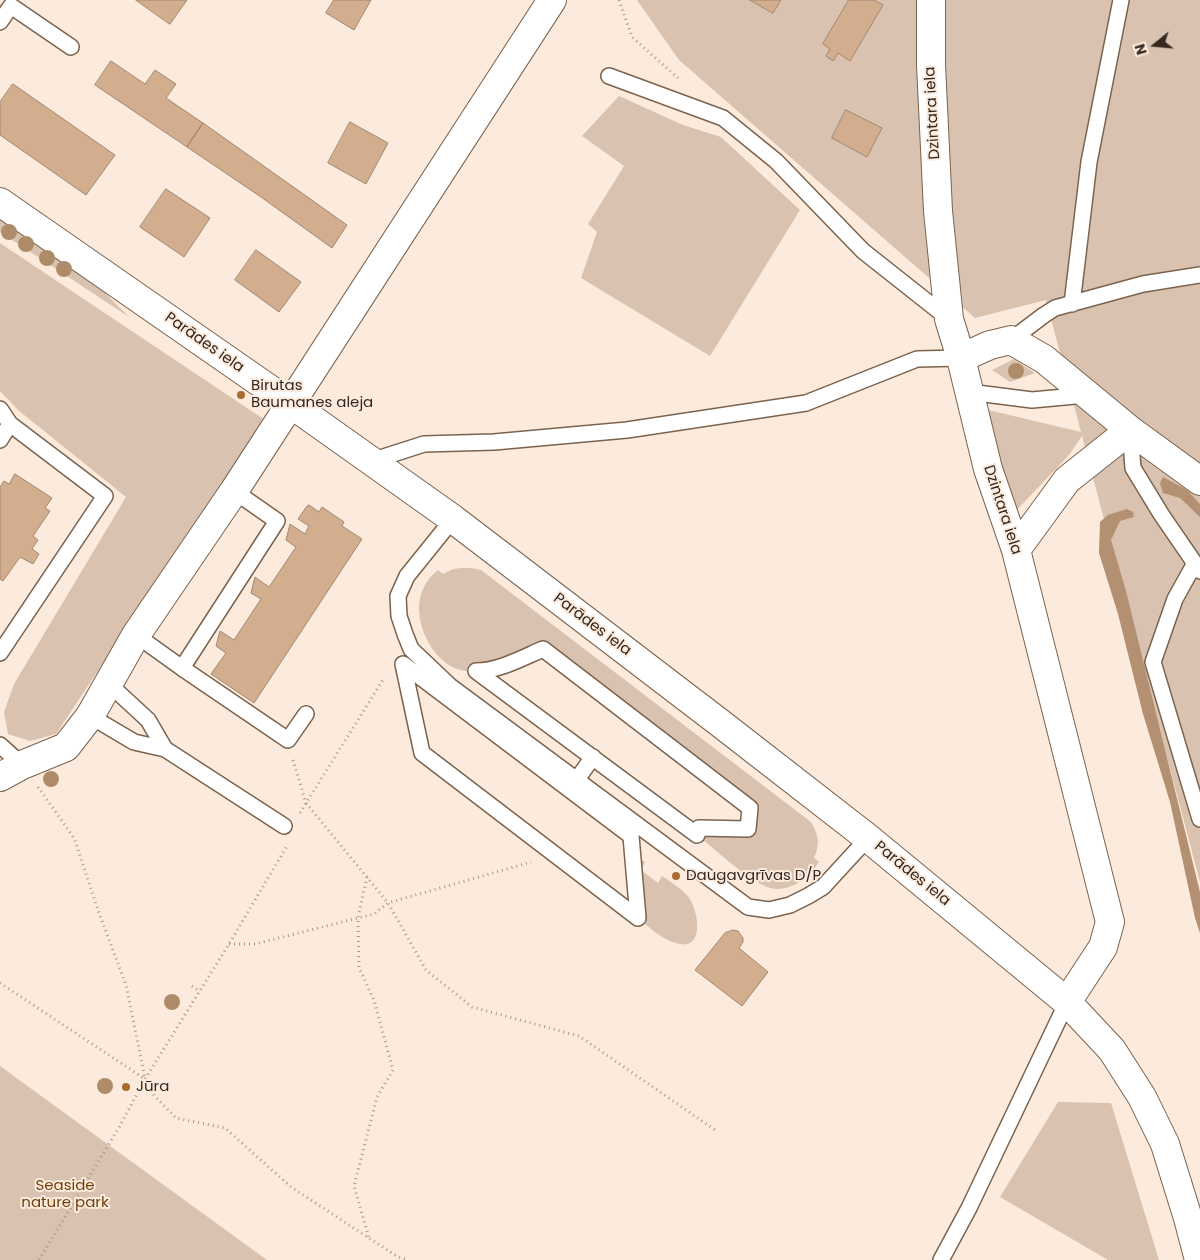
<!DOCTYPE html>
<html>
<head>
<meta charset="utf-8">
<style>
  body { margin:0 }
  #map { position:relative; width:1200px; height:1260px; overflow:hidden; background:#fcebdd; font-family:Poppins,sans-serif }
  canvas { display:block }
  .north { position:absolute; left:1130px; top:20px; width:50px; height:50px; -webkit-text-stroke:4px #fcebdd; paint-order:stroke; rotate:253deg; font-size:14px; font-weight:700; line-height:20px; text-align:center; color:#342920 }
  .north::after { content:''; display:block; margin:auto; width:18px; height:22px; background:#342920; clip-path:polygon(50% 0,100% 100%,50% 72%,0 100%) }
</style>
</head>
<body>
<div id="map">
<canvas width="1200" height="1260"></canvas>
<div class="north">N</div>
</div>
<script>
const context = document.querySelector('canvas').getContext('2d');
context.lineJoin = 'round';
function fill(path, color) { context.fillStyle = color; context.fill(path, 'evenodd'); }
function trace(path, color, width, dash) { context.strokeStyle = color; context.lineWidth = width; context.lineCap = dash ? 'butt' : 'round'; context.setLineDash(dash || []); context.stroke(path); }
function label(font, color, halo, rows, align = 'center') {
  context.font = font + ' Poppins,sans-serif'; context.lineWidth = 4; context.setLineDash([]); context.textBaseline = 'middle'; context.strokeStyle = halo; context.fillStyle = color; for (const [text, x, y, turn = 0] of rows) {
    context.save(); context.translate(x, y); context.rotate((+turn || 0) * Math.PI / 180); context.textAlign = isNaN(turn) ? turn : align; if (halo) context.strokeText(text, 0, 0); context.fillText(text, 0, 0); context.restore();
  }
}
const green = new Path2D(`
  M 637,0 L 1200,0 L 1200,882 L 1082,436 L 1069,455 L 1013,514 L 984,409 L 1081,432 L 1046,300 L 975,318 L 679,60 Z
  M 619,96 L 683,125 L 721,137 L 800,210 L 710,356 L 581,278 L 597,232 L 588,224 L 624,166 L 582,136 Z
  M 0,219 L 97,285 L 129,317 L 0,232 Z
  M 0,243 L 265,420 L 56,734 L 30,741 L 8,734 L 4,712 L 14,684 L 126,497 L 18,410 L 0,391 Z
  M 1014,359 L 1035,373 L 1010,382 L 992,370 Z
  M 461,568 L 471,568 L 481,570 L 811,822 C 819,835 820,844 814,858 L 819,862 C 809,877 795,889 776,889 C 755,888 714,848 697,835 L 748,829 L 750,808 L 543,649 C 521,657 490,674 466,671 C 436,668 414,627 420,598 C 423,586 429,577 438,570 L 443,574 L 453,569 Z
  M 632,853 L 645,862 L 641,870 L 658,883 L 662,876 C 671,882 687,892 691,901 C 700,918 703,954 673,942 C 660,938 649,927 638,918 Z
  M 0,1066 L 267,1260 L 0,1260 Z
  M 1058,1102 L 1111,1103 L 1159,1260 L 1108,1260 L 1000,1197 Z`);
const water = new Path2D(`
  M 1163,477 L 1187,490 L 1200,504 L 1200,517 L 1180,498 L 1163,493 L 1160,483 Z
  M 1127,509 L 1133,512 L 1134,517 L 1120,521 L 1111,540 L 1126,591 L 1200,892 L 1200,933 L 1195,918 L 1170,802 L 1143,714 L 1118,614 L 1099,553 L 1100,522 L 1108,515 Z`);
const building = new Path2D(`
  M 136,0 L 187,0 L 170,24 Z
  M 334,0 L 371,0 L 354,30 L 326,13 Z
  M 750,0 L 781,0 L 773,13 Z
  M 849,0 L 874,0 L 883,5 L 850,61 L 838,53 L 833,61 L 826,56 L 830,49 L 823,44 Z
  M 111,61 L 145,84 L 155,70 L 176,84 L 166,98 L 203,123 L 187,147 L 95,85 Z
  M 13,84 L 115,155 L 86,195 L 0,135 L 0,102 Z
  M 846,110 L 882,128 L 867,157 L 832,138 Z
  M 350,122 L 388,143 L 366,184 L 328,163 Z
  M 203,123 L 347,225 L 332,248 L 261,197 L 187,147 Z
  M 166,189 L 210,218 L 184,257 L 140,227 Z
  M 256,250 L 301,282 L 279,312 L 235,280 Z
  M 15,474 L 52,498 L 45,508 L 50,511 L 33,536 L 38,540 L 32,549 L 39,554 L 33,564 L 20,557 L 3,581 L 0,579 L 0,487 L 4,481 L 9,484 Z
  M 309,505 L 319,512 L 322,507 L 344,522 L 342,526 L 362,539 L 254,703 L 211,674 L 226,653 L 216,646 L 220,631 L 234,640 L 261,599 L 251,593 L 255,577 L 269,587 L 296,547 L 286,540 L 290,524 L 305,534 L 309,526 L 298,519 L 307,506 L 308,506 Z
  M 733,930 L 738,931 L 743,938 L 743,942 L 739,948 L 768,972 L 742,1006 L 695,970 L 725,933 Z`);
const path = new Path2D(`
  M 619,0 L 632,37 L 678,78
  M 293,760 L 306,803 L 388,903 L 426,970 L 472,1007 L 579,1036 L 718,1132
  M 38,787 L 74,838 L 99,913 L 126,985 L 145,1078
  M 300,813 L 384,678
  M 367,877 L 358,918 L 359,968 L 374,1000 L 393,1070 L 377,1097 L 354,1186 L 369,1238
  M 229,944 L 255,944 L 374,914 L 388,903 L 531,862
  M 0,983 L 145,1079
  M 192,986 L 199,991
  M 142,1085 L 148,1089 L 176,1118 L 225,1128 L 291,1187 L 398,1257 L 408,1260
  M 39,1260 L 121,1124 L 145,1079 L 229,944 L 287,846`);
const service = new Path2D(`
  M 0,22 L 11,6 L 71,47
  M 609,76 L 723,118 L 776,161 L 863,251 L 949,319
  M 1072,304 L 1089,162 L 1121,0
  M 1011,340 L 1044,315 L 1055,308 L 1143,284 L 1200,275
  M 969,392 L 1032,400 L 1086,395
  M 0,409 L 10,424 L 105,496 L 0,653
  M 1130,430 L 1133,468 L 1161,514 L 1200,571
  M 0,440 L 10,424
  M 371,461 L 424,444 L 494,442 L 627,430 L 806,403 L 917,359 L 961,358
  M 453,519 L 407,576 L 398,596 L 399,616 L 405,634 L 411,649 L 450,686 L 748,907 L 769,910 L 790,905 L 808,896 L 823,887 L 868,838
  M 1195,563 L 1175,599 L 1153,662 L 1200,819
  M 136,635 L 182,668 L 277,521 L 234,491
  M 543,649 L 750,808 L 748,829 L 699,828 L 697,835 L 476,671 C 499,671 522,658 543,649 Z
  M 403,664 L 631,836 L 638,918 L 422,753 Z
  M 182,668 L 288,740 L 306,714
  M 109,684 L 148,720 L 165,749
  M 90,716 L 134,742 L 165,749 L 284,826
  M 0,745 L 22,765
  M 570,789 L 593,757
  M 941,1260 L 969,1208 L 1067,1002`);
const minor = new Path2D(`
  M 931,0 L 931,65 L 938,211 L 949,319 L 961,358 L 988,469 L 1016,550 L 1110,922 L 1103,947 L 1067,1002
  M 961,358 L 990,345 L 1011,340 L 1044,359 L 1130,430 L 1200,481
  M 1016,550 L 1067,480 L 1130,430
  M 0,777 L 22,765 L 66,747 L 90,716 L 136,635 L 234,491 L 552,0`);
const tertiary = new Path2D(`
  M 0,202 L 291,404 L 453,519 L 720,723 L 868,838 L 1067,1002 L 1112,1050 L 1142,1097 L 1165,1144 L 1188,1218 L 1199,1260`);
const trees = [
  [9,232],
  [26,244],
  [47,258],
  [64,269],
  [1016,371],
  [51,779],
  [172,1002],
  [105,1086]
];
const markers = [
  [241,395,5,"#a96b30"],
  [676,876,5,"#a96b30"],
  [126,1087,5,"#a96b30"]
];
const streetNames = [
  ["Dzintara iela",933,113,-93],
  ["Parādes iela",204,343,35],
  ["Dzintara iela",1002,510,72],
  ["Parādes iela",592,625,37],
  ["Parādes iela",912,874,39]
];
const poiNames = [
  ["Birutas",251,386],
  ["Baumanes aleja",251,403],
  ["Daugavgrīvas D/P",686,876],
  ["Jūra",136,1087]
];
const parkNames = [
  ["Seaside",65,1186],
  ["nature park",65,1203]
];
fill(green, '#d9c2af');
fill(water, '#b39072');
fill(building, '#d2ae8f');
trace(building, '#a18771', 1);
trace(service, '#7b634d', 18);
trace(minor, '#7b634d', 30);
trace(tertiary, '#7b634d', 30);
trace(path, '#a6988c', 3, [1, 4]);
trace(service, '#fff', 15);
trace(minor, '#fff', 28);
trace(tertiary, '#fff', 28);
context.fillStyle = '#ae8c69';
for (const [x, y] of trees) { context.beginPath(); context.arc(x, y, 8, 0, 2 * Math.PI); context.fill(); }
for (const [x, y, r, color] of markers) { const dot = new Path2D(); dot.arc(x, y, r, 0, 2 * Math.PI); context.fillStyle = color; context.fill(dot); trace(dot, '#fcebdd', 2); }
label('15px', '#342920', '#fcebdd', streetNames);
label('15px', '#342920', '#fcebdd', poiNames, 'left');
label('15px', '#6e3f0a', '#fcebdd', parkNames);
</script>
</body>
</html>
